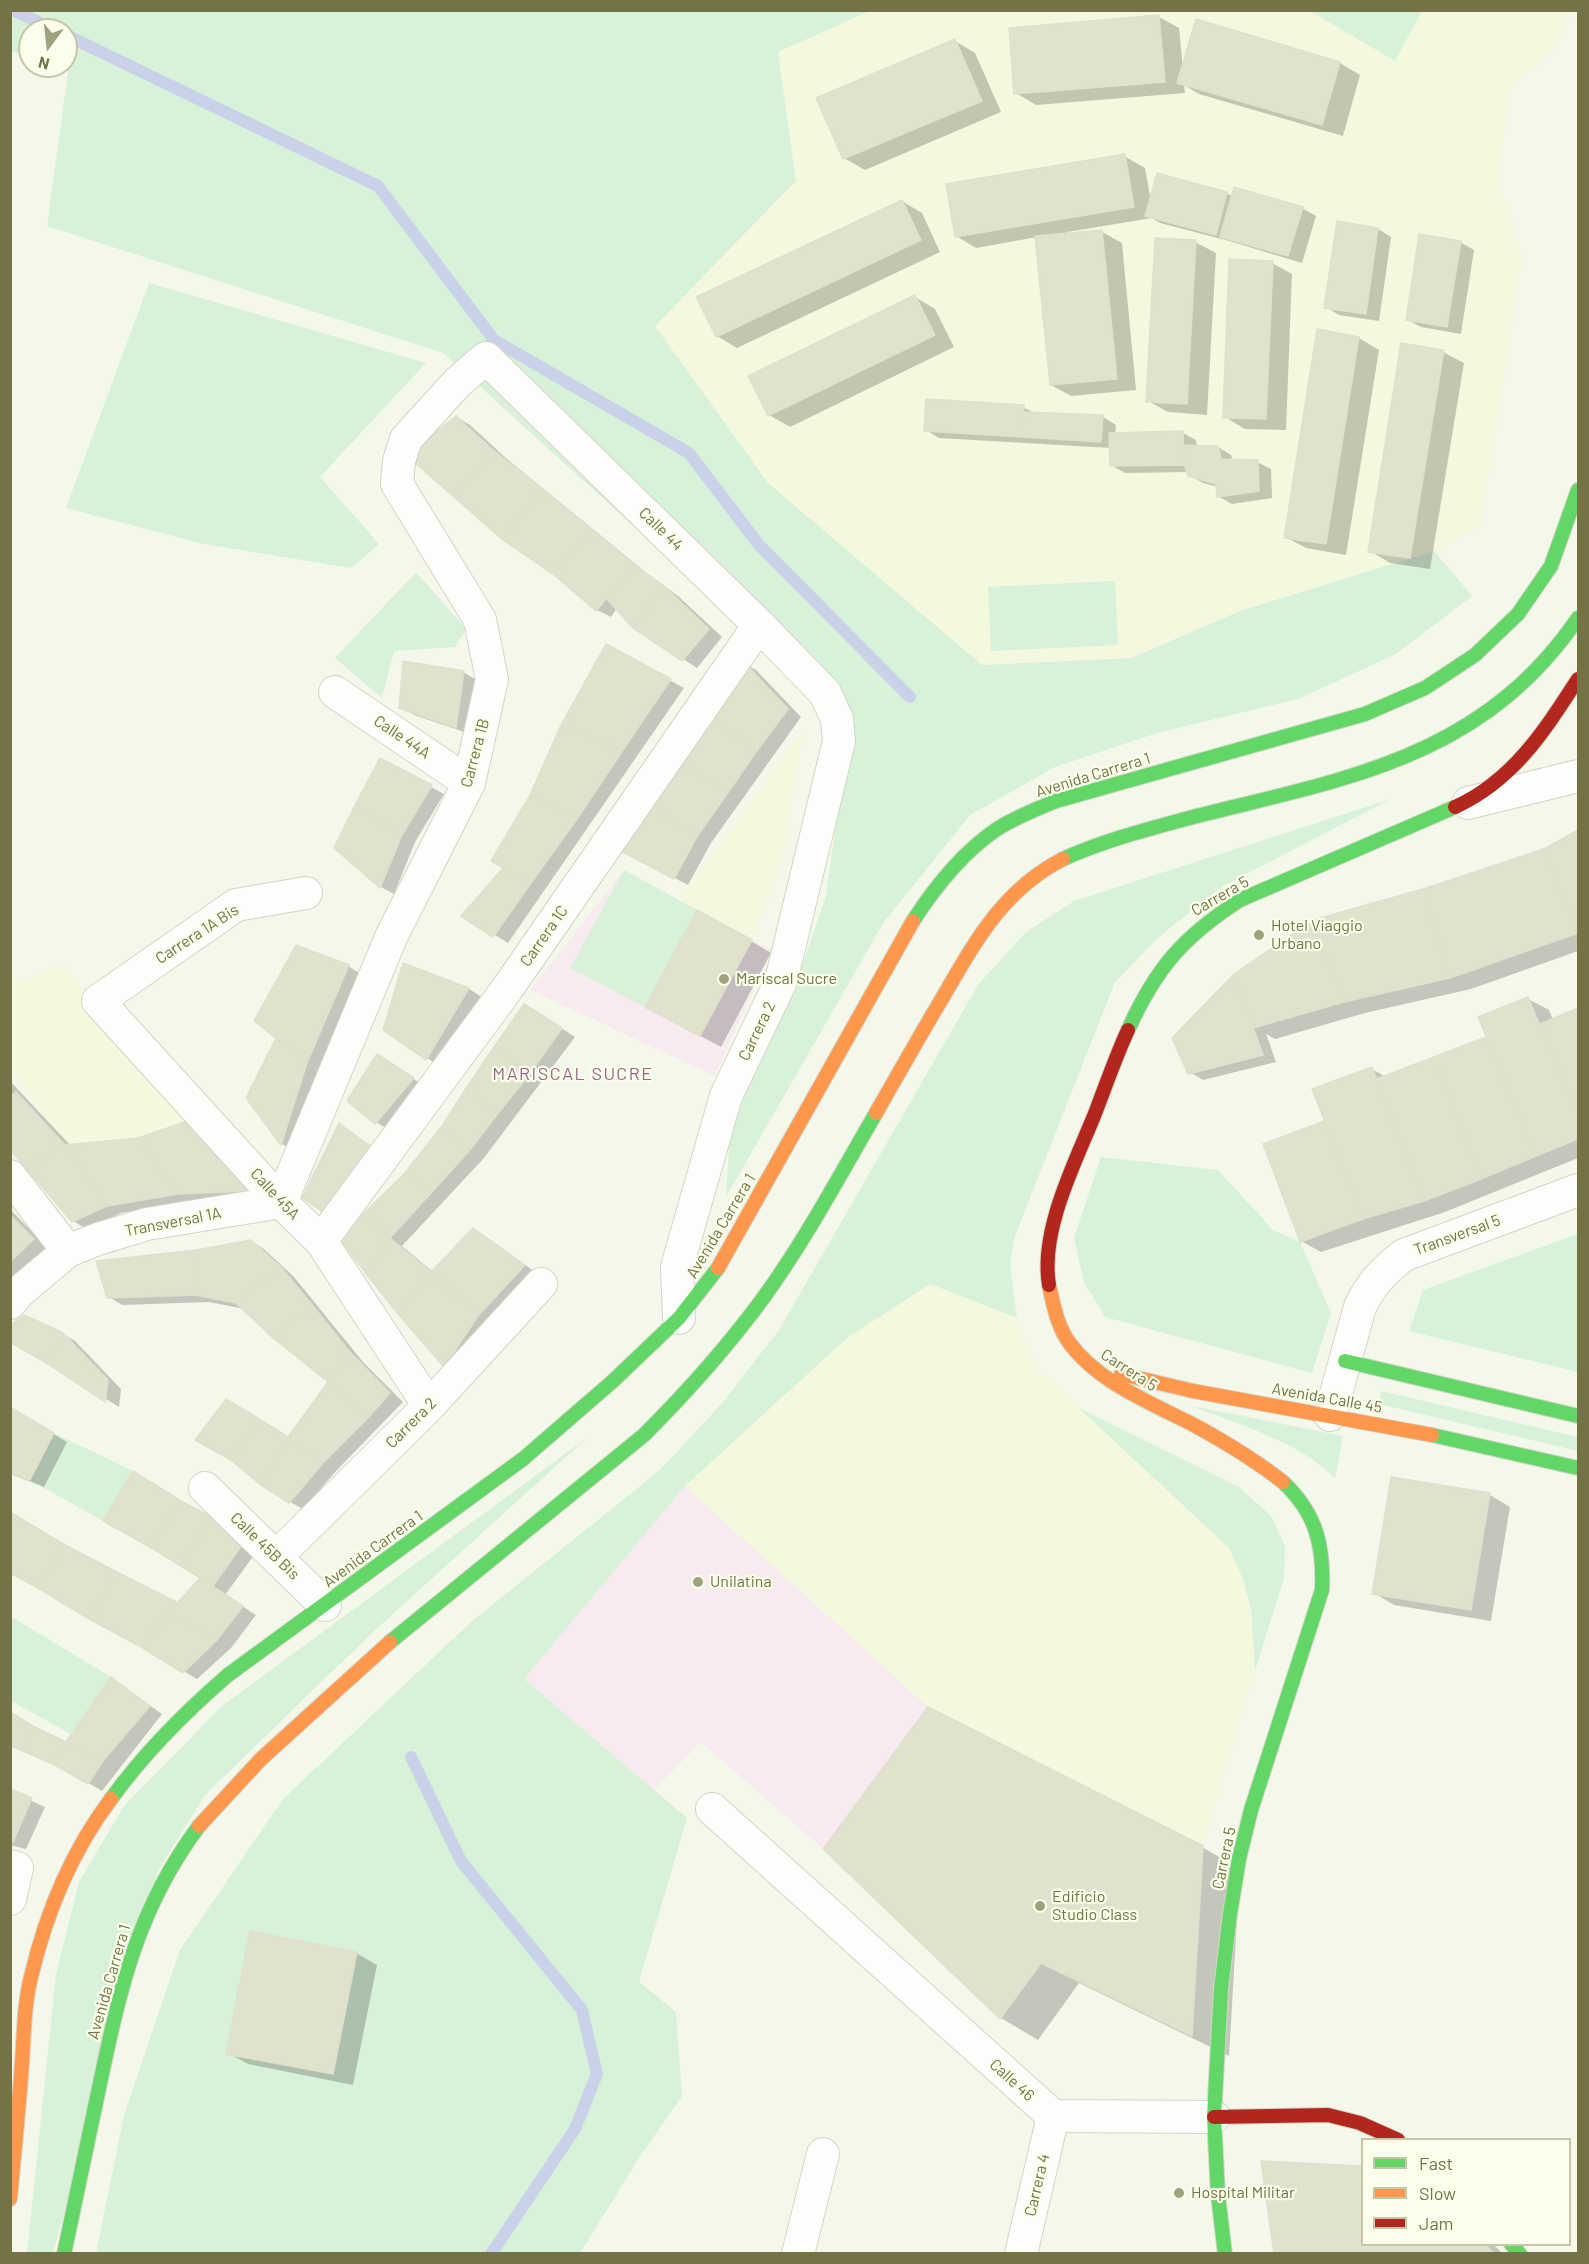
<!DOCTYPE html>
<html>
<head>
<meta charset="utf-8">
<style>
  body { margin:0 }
  #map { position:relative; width:1589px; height:2264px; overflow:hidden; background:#f4f8ea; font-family:Barlow,sans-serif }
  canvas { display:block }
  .frame { position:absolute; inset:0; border:12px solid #737345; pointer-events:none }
  .legend { position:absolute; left:1361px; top:2138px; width:210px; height:108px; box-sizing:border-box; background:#faffeb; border:2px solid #c4c7a9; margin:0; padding:8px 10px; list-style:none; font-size:18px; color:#737345 }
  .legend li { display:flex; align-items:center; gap:12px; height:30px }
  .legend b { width:30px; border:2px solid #c4c7a9 }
  .north { position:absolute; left:18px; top:18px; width:60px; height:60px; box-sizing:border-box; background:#faffeb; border:2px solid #c4c7a9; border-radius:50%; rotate:195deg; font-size:16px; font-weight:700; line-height:24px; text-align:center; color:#737345 }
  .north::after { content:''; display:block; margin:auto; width:21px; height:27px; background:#a0a27f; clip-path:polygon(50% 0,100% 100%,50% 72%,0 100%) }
</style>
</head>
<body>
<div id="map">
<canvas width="1589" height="2264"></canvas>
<div class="frame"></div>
<ul class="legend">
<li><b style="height:8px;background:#63d668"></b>Fast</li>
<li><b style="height:8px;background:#ff974d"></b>Slow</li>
<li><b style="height:8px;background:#b3261e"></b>Jam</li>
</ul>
<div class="north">N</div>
</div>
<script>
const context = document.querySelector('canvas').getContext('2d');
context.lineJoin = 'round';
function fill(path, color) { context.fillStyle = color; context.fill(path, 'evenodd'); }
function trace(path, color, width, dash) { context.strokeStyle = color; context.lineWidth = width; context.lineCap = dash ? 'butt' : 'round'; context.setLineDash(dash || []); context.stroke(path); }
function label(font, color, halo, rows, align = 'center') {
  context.font = font + ' Barlow,sans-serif'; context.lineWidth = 4.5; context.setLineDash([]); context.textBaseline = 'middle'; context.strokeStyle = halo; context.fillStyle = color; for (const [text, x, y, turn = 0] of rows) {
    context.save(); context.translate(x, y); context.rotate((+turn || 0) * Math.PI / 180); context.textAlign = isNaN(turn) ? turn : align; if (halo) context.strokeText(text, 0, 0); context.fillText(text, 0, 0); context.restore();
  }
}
const residential = new Path2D(`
  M 870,11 L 1310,11 L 1395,61 L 1422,11 L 1572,11 L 1553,51 L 1509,89 L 1499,183 L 1523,256 L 1481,527 L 1434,551 L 1240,611 L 1131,658 L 982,665 L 768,483 L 654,327 L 796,181 L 778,52 Z
  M 804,729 L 782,864 L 752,940 L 681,902 L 683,891 L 697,876 Z
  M 62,963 L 191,1120 L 138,1138 L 65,1145 L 11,1069 L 10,986 Z
  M 930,1284 L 1017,1318 L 1036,1367 L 1229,1548 L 1243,1579 L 1251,1609 L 1255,1671 L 1203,1846 L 928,1707 L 685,1486 L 847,1338 Z`);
const education = new Path2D(`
  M 624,870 L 771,950 L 715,1076 L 530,990 Z
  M 685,1486 L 928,1707 L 823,1849 L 701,1742 L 654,1790 L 524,1679 Z`);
const green = new Path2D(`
  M 11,10 L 870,11 L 778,52 L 796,181 L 655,326 L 768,483 L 982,665 L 1131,658 L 1240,611 L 1434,551 L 1472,596 L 1396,654 L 1298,699 L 1157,733 L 1055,767 L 970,815 L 884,922 L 726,1197 L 730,1134 L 759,1060 L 796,983 L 826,896 L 850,723 L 443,353 L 47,226 L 68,72 L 52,66 L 66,66 L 66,30 L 30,30 L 30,58 L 11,51 Z
  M 1310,11 L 1422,11 L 1395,61 Z
  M 149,283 L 426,363 L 320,477 L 379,544 L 351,568 L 204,544 L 66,508 Z
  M 416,572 L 466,629 L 455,647 L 394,651 L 382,698 L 335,658 Z
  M 1115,581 L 1118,645 L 991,651 L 988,587 Z
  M 1391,799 L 1223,886 L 1160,936 L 1115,982 L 1015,1236 L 1010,1265 L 1017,1318 L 930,1284 L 847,1338 L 685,1486 L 524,1679 L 687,1818 L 639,1982 L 676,2012 L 682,2096 L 641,2155 L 580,2253 L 96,2254 L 124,2115 L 180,1950 L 283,1799 L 471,1622 L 660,1470 L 723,1402 L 779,1330 L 978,985 L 1025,933 L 1074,901 Z
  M 624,870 L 697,910 L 645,1007 L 570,968 Z
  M 1101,1157 L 1218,1170 L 1273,1230 L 1300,1242 L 1331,1313 L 1312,1373 L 1105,1317 L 1084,1282 L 1074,1238 Z
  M 1578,1234 L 1578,1372 L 1409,1331 L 1423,1290 Z
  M 1381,1391 L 1578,1437 L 1578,1451 L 1379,1404 Z
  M 1188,1405 L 1343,1436 L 1335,1478 C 1296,1440 1238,1424 1188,1405 Z
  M 1079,1408 L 1239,1487 L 1271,1516 L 1285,1546 L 1284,1578 L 1255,1671 L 1251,1609 L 1243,1579 L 1229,1548 Z
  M 54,1433 L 133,1471 L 103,1521 L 30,1480 Z
  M 588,1437 L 373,1632 L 205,1795 L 158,1871 L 53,2253 L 27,2254 L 56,1974 L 79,1882 L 124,1806 L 222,1706 Z
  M 10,1616 L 111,1677 L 71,1734 L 11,1701 Z`);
const shadow = new Path2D(`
  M 1159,17 L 1179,28 L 1183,69 L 1197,21 L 1340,63 L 1360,75 L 1343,136 L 1199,94 L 1184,85 L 1185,93 L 1036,105 L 1016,93 Z
  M 955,41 L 975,53 L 1001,112 L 865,170 L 844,158 Z
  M 1124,156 L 1145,168 L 1151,201 L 1226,193 L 1233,197 L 1302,208 L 1316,216 L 1302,263 L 1229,241 L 1160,223 L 1152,218 L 1067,232 L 1067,235 L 1102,232 L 1122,243 L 1136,390 L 1071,396 L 1051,385 L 1037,237 L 976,248 L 956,236 Z
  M 902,201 L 922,213 L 940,252 L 737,348 L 717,336 Z
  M 1338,223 L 1378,229 L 1391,237 L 1379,321 L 1339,315 L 1326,307 Z
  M 1195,242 L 1216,253 L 1207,415 L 1168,412 L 1148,401 Z
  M 1460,242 L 1474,250 L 1461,334 L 1421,327 L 1408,320 Z
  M 1272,263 L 1292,274 L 1286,430 L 1245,429 L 1225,417 Z
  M 915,297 L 935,309 L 954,347 L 790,427 L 769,415 L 750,377 Z
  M 1359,338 L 1379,350 L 1346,555 L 1306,548 L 1285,537 Z
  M 1443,352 L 1464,363 L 1430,569 L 1390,563 L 1370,551 Z
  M 1023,407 L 1036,414 L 1103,417 L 1116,425 L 1115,435 L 1183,433 L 1196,440 L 1197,447 L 1218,447 L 1231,455 L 1233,461 L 1257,462 L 1271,469 L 1272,498 L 1232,504 L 1218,496 L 1218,487 L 1203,483 L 1189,475 L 1188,472 L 1125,473 L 1111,465 L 1111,448 L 939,438 L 926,430 Z
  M 457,417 L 470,425 L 507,459 L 649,575 L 678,596 L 722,637 L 697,668 L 634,627 L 617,608 L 611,617 L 597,610 L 555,574 Z
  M 607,646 L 684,688 L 508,943 L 463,915 L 505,868 L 532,795 Z
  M 743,663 L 756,670 L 801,717 L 711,843 L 688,885 L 636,858 L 653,809 Z
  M 463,672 L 477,680 L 470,734 L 414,715 L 401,707 Z
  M 380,760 L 444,794 L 415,842 L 394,894 L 381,887 L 336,848 Z
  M 1578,831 L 1578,951 L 1471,989 L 1365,1013 L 1275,1039 L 1266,1034 L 1276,1062 L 1203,1080 L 1190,1072 L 1423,891 L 1544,850 Z
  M 751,941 L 771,953 L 721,1047 L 667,1018 Z
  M 404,965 L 469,989 L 482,997 L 440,1066 L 427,1058 Z
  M 348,966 L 361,974 L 294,1151 L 282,1144 L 248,1098 Z
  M 1528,999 L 1549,1010 L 1553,1020 L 1578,1010 L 1578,1158 L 1445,1212 L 1321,1252 L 1301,1241 L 1327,1122 L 1372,1069 L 1386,1077 L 1488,1038 Z
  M 538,1013 L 575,1037 L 484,1158 L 402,1246 L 433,1272 L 487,1238 L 538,1274 L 445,1366 L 341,1238 L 405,1175 Z
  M 391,1064 L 426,1087 L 389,1130 L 376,1122 Z
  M 10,1081 L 71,1146 L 138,1140 L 191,1122 L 263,1199 L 193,1201 L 121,1213 L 87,1229 L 73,1221 L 10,1148 Z
  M 10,1209 L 47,1247 L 10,1283 Z
  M 250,1241 L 264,1249 L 294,1277 L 363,1362 L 403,1402 L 337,1470 L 303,1509 L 290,1502 L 289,1439 L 330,1382 L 245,1309 L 209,1302 L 122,1305 L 109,1297 L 196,1252 Z
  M 61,1333 L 75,1341 L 121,1389 L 119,1407 L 10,1340 Z
  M 10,1409 L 67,1442 L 44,1487 L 10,1474 Z
  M 1490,1495 L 1510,1507 L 1491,1621 L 1394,1605 L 1374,1593 Z
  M 187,1505 L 257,1551 L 225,1595 L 256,1615 L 231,1648 L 197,1679 L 50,1593 L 69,1549 L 176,1604 L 203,1578 L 105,1521 Z
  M 112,1679 L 162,1714 L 102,1791 L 68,1771 L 10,1746 L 10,1714 L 66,1744 Z
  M 10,1791 L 45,1807 L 26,1849 L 10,1845 Z
  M 1202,1847 L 1240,1869 L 1229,2056 L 1079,1983 L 1038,2040 L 1001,2018 L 825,1849 Z
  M 356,1953 L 377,1965 L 353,2085 L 248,2064 L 228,2053 Z
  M 1263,2162 L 1362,2167 L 1362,2244 L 1493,2244 L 1503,2254 L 1276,2254 Z`);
const stream = new Path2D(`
  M 13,10 L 55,30
  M 66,35 L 378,186 L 494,340 L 689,453 L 759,545 L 910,697
  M 411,1757 L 461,1861 L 582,2010 L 597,2074 L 575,2129 L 491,2254`);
const building = new Path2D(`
  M 1159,15 L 1165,82 L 1014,94 L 1009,28 Z
  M 1196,19 L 1340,62 L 1322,125 L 1177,83 Z
  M 955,39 L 982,101 L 843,159 L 816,98 Z
  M 1125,154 L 1134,207 L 955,237 L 946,184 Z
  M 1157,173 L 1227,192 L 1216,235 L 1145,216 Z
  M 1234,187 L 1303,207 L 1288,256 L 1220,237 Z
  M 902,200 L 921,240 L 716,337 L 696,297 Z
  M 1337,221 L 1378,228 L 1366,314 L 1324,308 Z
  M 1102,230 L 1117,379 L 1050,385 L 1035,236 Z
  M 1419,234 L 1461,241 L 1447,327 L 1406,320 Z
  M 1155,238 L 1196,240 L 1187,404 L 1146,402 Z
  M 1229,259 L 1273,261 L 1266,419 L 1223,418 Z
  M 915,295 L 935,335 L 768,416 L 748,376 Z
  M 1317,329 L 1359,337 L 1326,544 L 1284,538 Z
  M 1401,343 L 1444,350 L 1410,558 L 1368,552 Z
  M 926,399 L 1024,405 L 1022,437 L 924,431 Z
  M 1024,412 L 1103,415 L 1101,442 L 1022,437 Z
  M 456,416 L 493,450 L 454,497 L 406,455 Z
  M 1183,431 L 1184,465 L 1110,466 L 1109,433 Z
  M 1184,445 L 1218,446 L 1221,459 L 1258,460 L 1259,491 L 1217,497 L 1216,484 L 1188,476 L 1184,465 Z
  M 493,450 L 542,488 L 503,540 L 454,497 Z
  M 542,488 L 591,529 L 554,575 L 503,540 Z
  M 591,529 L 635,565 L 596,611 L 554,575 Z
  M 635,565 L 664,586 L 633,628 L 606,598 Z
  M 664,586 L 709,629 L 682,661 L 633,628 Z
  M 606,644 L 671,679 L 623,750 L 561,725 Z
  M 742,660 L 788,709 L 756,752 L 710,716 Z
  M 403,661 L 464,671 L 456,728 L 399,708 Z
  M 710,716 L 756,752 L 727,794 L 681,760 Z
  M 561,725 L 623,750 L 577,819 L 530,795 Z
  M 380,758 L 432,785 L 402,835 L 354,807 Z
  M 681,760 L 727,794 L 698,835 L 652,809 Z
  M 530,795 L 577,819 L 531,883 L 491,861 Z
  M 354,807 L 402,835 L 380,888 L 334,848 Z
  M 652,809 L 698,835 L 674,879 L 621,851 Z
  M 1578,830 L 1578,933 L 1544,849 Z
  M 1544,849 L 1578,933 L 1450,978 L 1423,889 Z
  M 503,868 L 531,883 L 493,937 L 461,916 Z
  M 1423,889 L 1450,978 L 1344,1002 L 1313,920 Z
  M 697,910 L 752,940 L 700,1036 L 645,1007 Z
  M 1313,920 L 1344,1002 L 1253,1028 L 1234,974 Z
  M 296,945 L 349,965 L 307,1063 L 254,1021 Z
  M 403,963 L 469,988 L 426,1060 L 383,1030 Z
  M 1234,974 L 1263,1055 L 1188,1074 L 1172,1038 Z
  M 1528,997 L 1578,1116 L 1578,1139 L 1536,1156 L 1478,1017 Z
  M 524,1004 L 562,1028 L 529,1075 L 494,1047 Z
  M 1578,1008 L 1578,1116 L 1540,1024 Z
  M 1486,1037 L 1536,1156 L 1481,1179 L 1434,1057 Z
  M 276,1038 L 307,1063 L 281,1145 L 246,1098 Z
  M 494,1047 L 529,1075 L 499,1112 L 465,1090 Z
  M 377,1054 L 414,1078 L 375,1124 L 347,1101 Z
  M 1434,1057 L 1481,1179 L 1424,1201 L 1376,1079 Z
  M 1372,1067 L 1424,1201 L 1363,1219 L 1312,1089 Z
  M 465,1090 L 499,1112 L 470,1150 L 442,1126 Z
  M 16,1092 L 65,1145 L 26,1168 L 10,1150 L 10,1097 Z
  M 191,1120 L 251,1191 L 178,1194 L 138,1138 Z
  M 1325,1121 L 1363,1219 L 1300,1242 L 1263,1144 Z
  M 339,1123 L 374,1149 L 326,1214 L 302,1198 Z
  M 442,1126 L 470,1150 L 432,1192 L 404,1174 Z
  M 138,1138 L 178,1194 L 107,1206 L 65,1145 Z
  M 65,1145 L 107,1206 L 72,1222 L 26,1168 Z
  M 404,1174 L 432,1192 L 390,1238 L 365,1212 Z
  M 365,1212 L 390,1238 L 367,1275 L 339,1238 Z
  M 10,1215 L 34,1239 L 10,1262 Z
  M 473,1228 L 525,1265 L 478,1316 L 431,1272 Z
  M 390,1238 L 431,1272 L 398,1314 L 367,1275 Z
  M 251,1240 L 281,1267 L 236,1303 L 195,1295 L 196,1250 Z
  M 196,1250 L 195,1295 L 107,1298 L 96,1261 Z
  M 281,1267 L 313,1306 L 272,1337 L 236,1303 Z
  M 431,1272 L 478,1316 L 444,1367 L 398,1314 Z
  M 313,1306 L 350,1352 L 328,1382 L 272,1337 Z
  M 24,1315 L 62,1332 L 48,1364 L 10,1342 L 10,1325 Z
  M 62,1332 L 108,1380 L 105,1402 L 48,1364 Z
  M 350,1352 L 390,1393 L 367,1419 L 328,1382 Z
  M 328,1382 L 367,1419 L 323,1463 L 288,1437 Z
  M 226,1399 L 261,1420 L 231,1460 L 195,1440 Z
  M 10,1407 L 54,1433 L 30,1480 L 10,1473 Z
  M 261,1420 L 288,1437 L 261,1485 L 231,1460 Z
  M 288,1437 L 323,1463 L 289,1503 L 261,1485 Z
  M 133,1471 L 181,1501 L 150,1547 L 103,1521 Z
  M 1391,1477 L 1490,1493 L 1471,1610 L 1372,1594 Z
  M 181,1501 L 212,1517 L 181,1566 L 150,1547 Z
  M 10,1512 L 65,1545 L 38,1588 L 10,1573 Z
  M 212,1517 L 244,1542 L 213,1586 L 181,1566 Z
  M 65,1545 L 117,1572 L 89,1619 L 38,1588 Z
  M 117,1572 L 176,1602 L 141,1647 L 89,1619 Z
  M 200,1578 L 243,1606 L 217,1640 L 168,1613 Z
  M 168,1613 L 217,1640 L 183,1673 L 141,1647 Z
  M 111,1677 L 150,1706 L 103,1761 L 66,1742 Z
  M 928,1707 L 1203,1846 L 1192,2036 L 1041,1963 L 1000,2019 L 823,1849 Z
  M 10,1712 L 35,1727 L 21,1750 L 10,1746 Z
  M 35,1727 L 66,1742 L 53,1764 L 21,1750 Z
  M 66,1742 L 103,1761 L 88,1784 L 53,1764 Z
  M 10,1789 L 32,1798 L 13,1842 L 10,1842 Z
  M 250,1931 L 357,1952 L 333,2074 L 226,2054 Z
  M 1261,2161 L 1362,2166 L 1362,2244 L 1407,2244 L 1408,2254 L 1274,2254 Z
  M 1407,2244 L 1485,2244 L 1494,2254 L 1408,2254 Z`);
const street = new Path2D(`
  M 335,692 L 469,783
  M 1468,803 L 1578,776
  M 306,893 L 236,905 L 98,1001 L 281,1202 L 321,1241 L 429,1406
  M 10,1176 L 68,1251
  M 321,1241 L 507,989 L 759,625
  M 10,1303 L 18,1293 L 68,1251 L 98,1239 L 147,1224 L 281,1202 L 392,935 L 469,783 L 492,679 L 480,620 L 397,484 L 399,461 L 406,439 L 458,382 L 486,358 L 759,625 L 825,693 L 837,719 L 839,741 L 781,981 L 726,1096 L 677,1267 L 679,1318
  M 1330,1415 L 1360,1307 C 1370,1285 1385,1269 1404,1255 L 1578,1190
  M 205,1488 L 325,1605
  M 276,1557 L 429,1406 L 541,1284
  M 712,1809 L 1053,2116 L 1214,2117
  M 10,1866 L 17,1868 L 10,1899
  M 798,2254 L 823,2154
  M 1021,2254 L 1053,2116`);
const fast = new Path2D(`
  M 1063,859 C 1105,840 1149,829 1193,817 C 1347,778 1481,759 1578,618
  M 913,921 C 935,887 963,852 997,829 C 1016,817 1036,809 1056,801 L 1365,714 L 1425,688 L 1475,655 L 1518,614 L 1551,566 L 1578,490
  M 1128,1030 C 1156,968 1183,937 1240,900 L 1455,807
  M 1345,1361 L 1578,1416
  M 1432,1435 L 1578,1468
  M 390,1642 L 644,1435 C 687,1392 728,1346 764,1297 C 806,1239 840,1175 876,1113
  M 111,1799 C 145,1752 184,1713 228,1675 L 523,1459 L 613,1381 L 679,1318 L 718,1268
  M 1511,2244 L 1520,2254
  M 64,2254 C 76,2199 87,2143 99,2088 C 120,1989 137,1909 199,1826
  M 1225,2254 L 1218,2195 L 1214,2117 L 1221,1989 L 1230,1914 L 1239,1859 L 1251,1810 L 1322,1590 C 1324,1545 1316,1513 1283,1482`);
const slow = new Path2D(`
  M 876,1113 C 897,1076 918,1039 940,1002 C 974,944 1001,891 1063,859
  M 718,1268 L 913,921
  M 1049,1285 C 1053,1303 1057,1325 1068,1341 C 1097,1382 1151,1403 1194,1425 C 1225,1442 1255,1460 1283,1482
  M 1121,1374 L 1193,1391 L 1432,1435
  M 199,1826 L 261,1759 L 390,1642
  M 10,2199 C 14,2154 19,2108 22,2063 C 24,2034 24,2005 31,1977 C 46,1913 72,1851 111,1799`);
const jam = new Path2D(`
  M 1455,807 C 1513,781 1545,730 1578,679
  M 1049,1285 C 1040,1231 1074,1165 1094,1116 C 1105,1088 1115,1058 1128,1030
  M 1214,2117 L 1328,2115 L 1360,2123 L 1398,2140`);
const markers = [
  [1259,935,6,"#a0a27f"],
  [724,979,6,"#a0a27f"],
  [698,1582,6,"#a0a27f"],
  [1040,1906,6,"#a0a27f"],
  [1179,2193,6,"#a0a27f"]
];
const streetNames = [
  ["Calle 44",661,529,44],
  ["Calle 44A",402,737,34],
  ["Carrera 1B",475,753,-75],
  ["Avenida Carrera 1",1093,775,-17],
  ["Carrera 5",1220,896,-30],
  ["Carrera 1A Bis",197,934,-33],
  ["Carrera 1C",544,936,-55],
  ["Carrera 2",757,1031,-64],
  ["Calle 45A",275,1194,47],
  ["Transversal 1A",173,1222,-11],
  ["Avenida Carrera 1",721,1226,-59],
  ["Transversal 5",1457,1235,-20],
  ["Carrera 5",1129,1370,33],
  ["Avenida Calle 45",1327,1398,10],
  ["Carrera 2",411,1423,-45],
  ["Calle 45B Bis",265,1546,44],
  ["Avenida Carrera 1",373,1549,-36],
  ["Carrera 5",1224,1858,-78],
  ["Avenida Carrera 1",109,1982,-74],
  ["Calle 46",1012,2080,42],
  ["Carrera 4",1037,2185,-77]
];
const poiNames = [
  ["Hotel Viaggio",1271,926],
  ["Urbano",1271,944],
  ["Mariscal Sucre",736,979],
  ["Unilatina",710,1582],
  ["Edificio",1052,1897],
  ["Studio Class",1052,1915],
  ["Hospital Militar",1191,2193]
];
const neighbourhoodNames = [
  ["MARISCAL SUCRE",573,1074]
];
fill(residential, '#f3f8de');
fill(education, '#f7ebef');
fill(green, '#d8f1d9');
fill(shadow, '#0003');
trace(stream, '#c9d2e9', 12);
fill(building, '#e0e2ce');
trace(building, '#dfe1cc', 1.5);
trace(street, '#d2d5c5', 34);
trace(fast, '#d3d5c5', 16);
trace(slow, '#d3d5c5', 16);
trace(jam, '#d3d5c5', 16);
trace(street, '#fdfefc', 32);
trace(fast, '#63d668', 14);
trace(slow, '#ff974d', 14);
trace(jam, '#b3261e', 14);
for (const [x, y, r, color] of markers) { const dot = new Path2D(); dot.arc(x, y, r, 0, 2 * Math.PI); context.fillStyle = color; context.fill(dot); trace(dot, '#faffeb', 2); }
label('16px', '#737345', '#faffeb', streetNames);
label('16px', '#737345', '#faffeb', poiNames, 'left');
context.letterSpacing = '1.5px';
label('18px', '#9c638a', '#faffeb', neighbourhoodNames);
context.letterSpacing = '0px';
</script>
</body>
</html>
